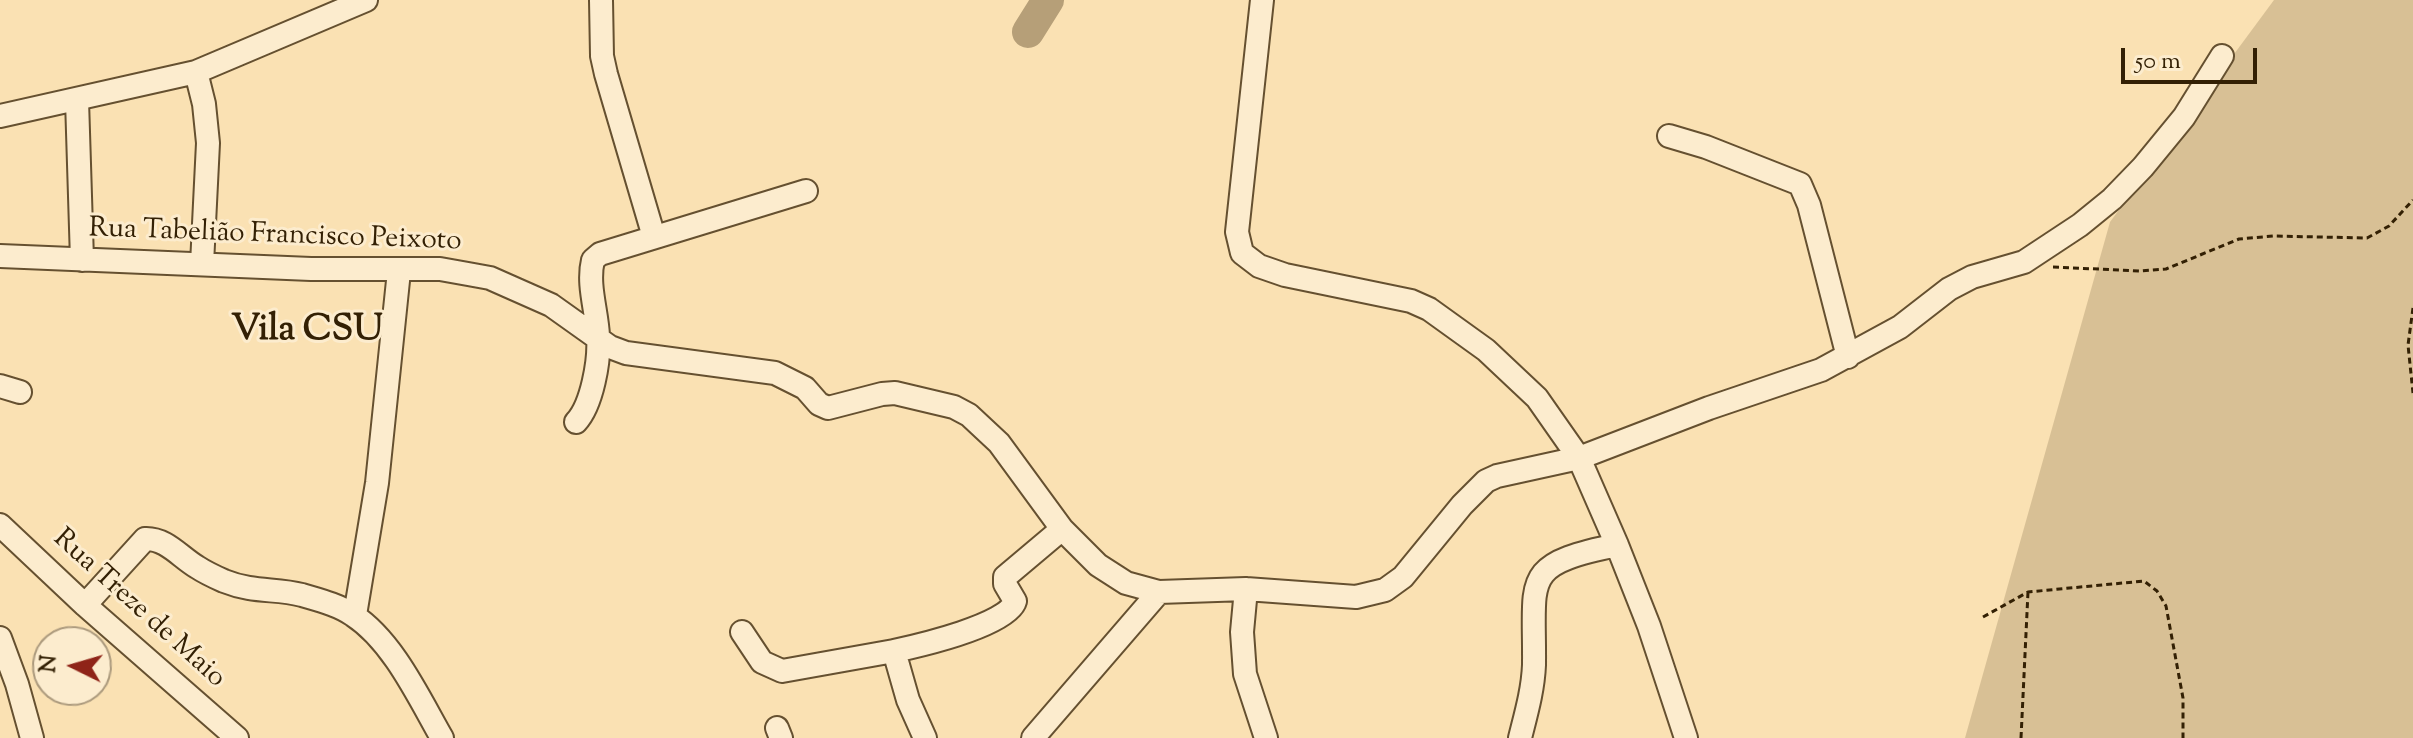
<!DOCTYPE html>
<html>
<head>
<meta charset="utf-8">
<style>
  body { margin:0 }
  #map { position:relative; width:2413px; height:738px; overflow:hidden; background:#fae1b3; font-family:"Sorts Mill Goudy",serif }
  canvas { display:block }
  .north { position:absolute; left:32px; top:626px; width:80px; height:80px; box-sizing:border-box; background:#fcecce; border:2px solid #ac9a7d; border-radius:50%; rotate:275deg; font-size:22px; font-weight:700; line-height:32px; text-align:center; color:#332004 }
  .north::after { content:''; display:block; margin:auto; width:28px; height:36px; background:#8f2418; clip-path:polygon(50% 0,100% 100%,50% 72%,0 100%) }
  .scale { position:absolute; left:2121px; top:48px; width:136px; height:36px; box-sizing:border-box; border:4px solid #332004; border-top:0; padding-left:10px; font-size:24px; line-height:28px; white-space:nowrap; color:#332004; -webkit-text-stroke:6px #fcecce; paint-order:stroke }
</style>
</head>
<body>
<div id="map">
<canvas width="2413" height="738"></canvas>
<div class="north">N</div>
<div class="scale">50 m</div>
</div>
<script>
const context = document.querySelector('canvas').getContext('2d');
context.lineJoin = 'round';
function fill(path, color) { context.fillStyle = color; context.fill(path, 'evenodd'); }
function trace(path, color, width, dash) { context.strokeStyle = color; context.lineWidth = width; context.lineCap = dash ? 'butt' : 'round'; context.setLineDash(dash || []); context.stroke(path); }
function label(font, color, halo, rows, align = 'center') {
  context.font = font + ' "Sorts Mill Goudy",serif'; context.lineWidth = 6; context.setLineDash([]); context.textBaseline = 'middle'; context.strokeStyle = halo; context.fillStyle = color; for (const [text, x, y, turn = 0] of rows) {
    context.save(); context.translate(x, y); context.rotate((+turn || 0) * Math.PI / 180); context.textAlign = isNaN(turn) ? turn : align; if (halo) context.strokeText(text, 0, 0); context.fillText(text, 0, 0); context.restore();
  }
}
const green = new Path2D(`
  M 2274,0 L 2413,0 L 2413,738 L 1965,738 L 2110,222 Z`);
const river = new Path2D(`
  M 1028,32 L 1048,0`);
const path = new Path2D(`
  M 2053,267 L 2140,271 L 2166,269 L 2239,239 L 2273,236 L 2367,238 L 2389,226 L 2413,200
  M 2413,308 L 2408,345 L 2413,393
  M 1983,617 L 2028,592 L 2144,581 L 2157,591 L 2166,606 L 2183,698 L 2183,738
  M 2021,738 L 2028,592`);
const minor = new Path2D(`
  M 601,0 L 602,56 L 606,74 L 654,237
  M 1262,0 L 1237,232 L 1242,253 L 1259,266 L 1285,275 L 1411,301 L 1429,309 L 1486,350 L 1537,398 L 1579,458 L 1617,545 L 1649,626 L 1686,738
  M 196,72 L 204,104 L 208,143 L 202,264
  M 77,100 L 82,260
  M 0,116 L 196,72 L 366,0
  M 1669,136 L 1706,147 L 1800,184 L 1809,205 L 1848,357
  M 0,256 L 311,269 L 440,269 L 468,274 L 490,278 L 551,305 L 610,347 L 626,353 L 775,373 L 805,388 L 819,404 L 828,408 L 882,394 L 895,393 L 954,407 L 969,415 L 999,443 L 1062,529 L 1098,565 L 1126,583 L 1159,592 L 1246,589 L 1356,597 L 1385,590 L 1403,577 L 1462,505 L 1486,481 L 1497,476 L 1579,458 L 1709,408 L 1821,370 L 1900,327 L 1949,289 L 1972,277 L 2024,262 L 2080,225 L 2112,199 L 2143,167 L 2184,117 L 2222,56
  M 0,386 L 20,392
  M 576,422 C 592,405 600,360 598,336 C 597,311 587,285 593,260 L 600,254 L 806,191
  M 0,525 L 85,605 L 237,738
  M 1246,589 L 1242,632 L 1245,674 L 1266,738
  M 85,605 L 145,539 C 166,538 180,557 197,567 C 206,573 215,577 224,581 C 254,593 275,588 302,595 C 319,600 339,605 353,615 C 393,641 419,698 442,738
  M 355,615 L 377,483 L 399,271
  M 742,632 L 762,662 L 782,671 L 894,651 L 908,700 L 925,738
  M 0,638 L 17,684 L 32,738
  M 894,651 C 917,646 1009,625 1015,601 L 1005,584 L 1005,577 L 1062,529
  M 777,728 L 781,738
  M 1033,738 L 1159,592
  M 1520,738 C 1526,714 1533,690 1534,665 C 1535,577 1520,565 1617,545`);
const streetNames = [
  ["Rua Tabelião Francisco Peixoto",275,237,2],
  ["Rua Treze de Maio",138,610,42]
];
const districtNames = [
  ["Vila CSU",307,333]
];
fill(green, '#d8c095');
trace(river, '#b69f78', 32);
trace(minor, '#655030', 26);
trace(path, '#332004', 3, [6, 4]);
trace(minor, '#fcecce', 22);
label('28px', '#332004', '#fcecce', streetNames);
label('bold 36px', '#332004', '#fcecce', districtNames);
</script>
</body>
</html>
